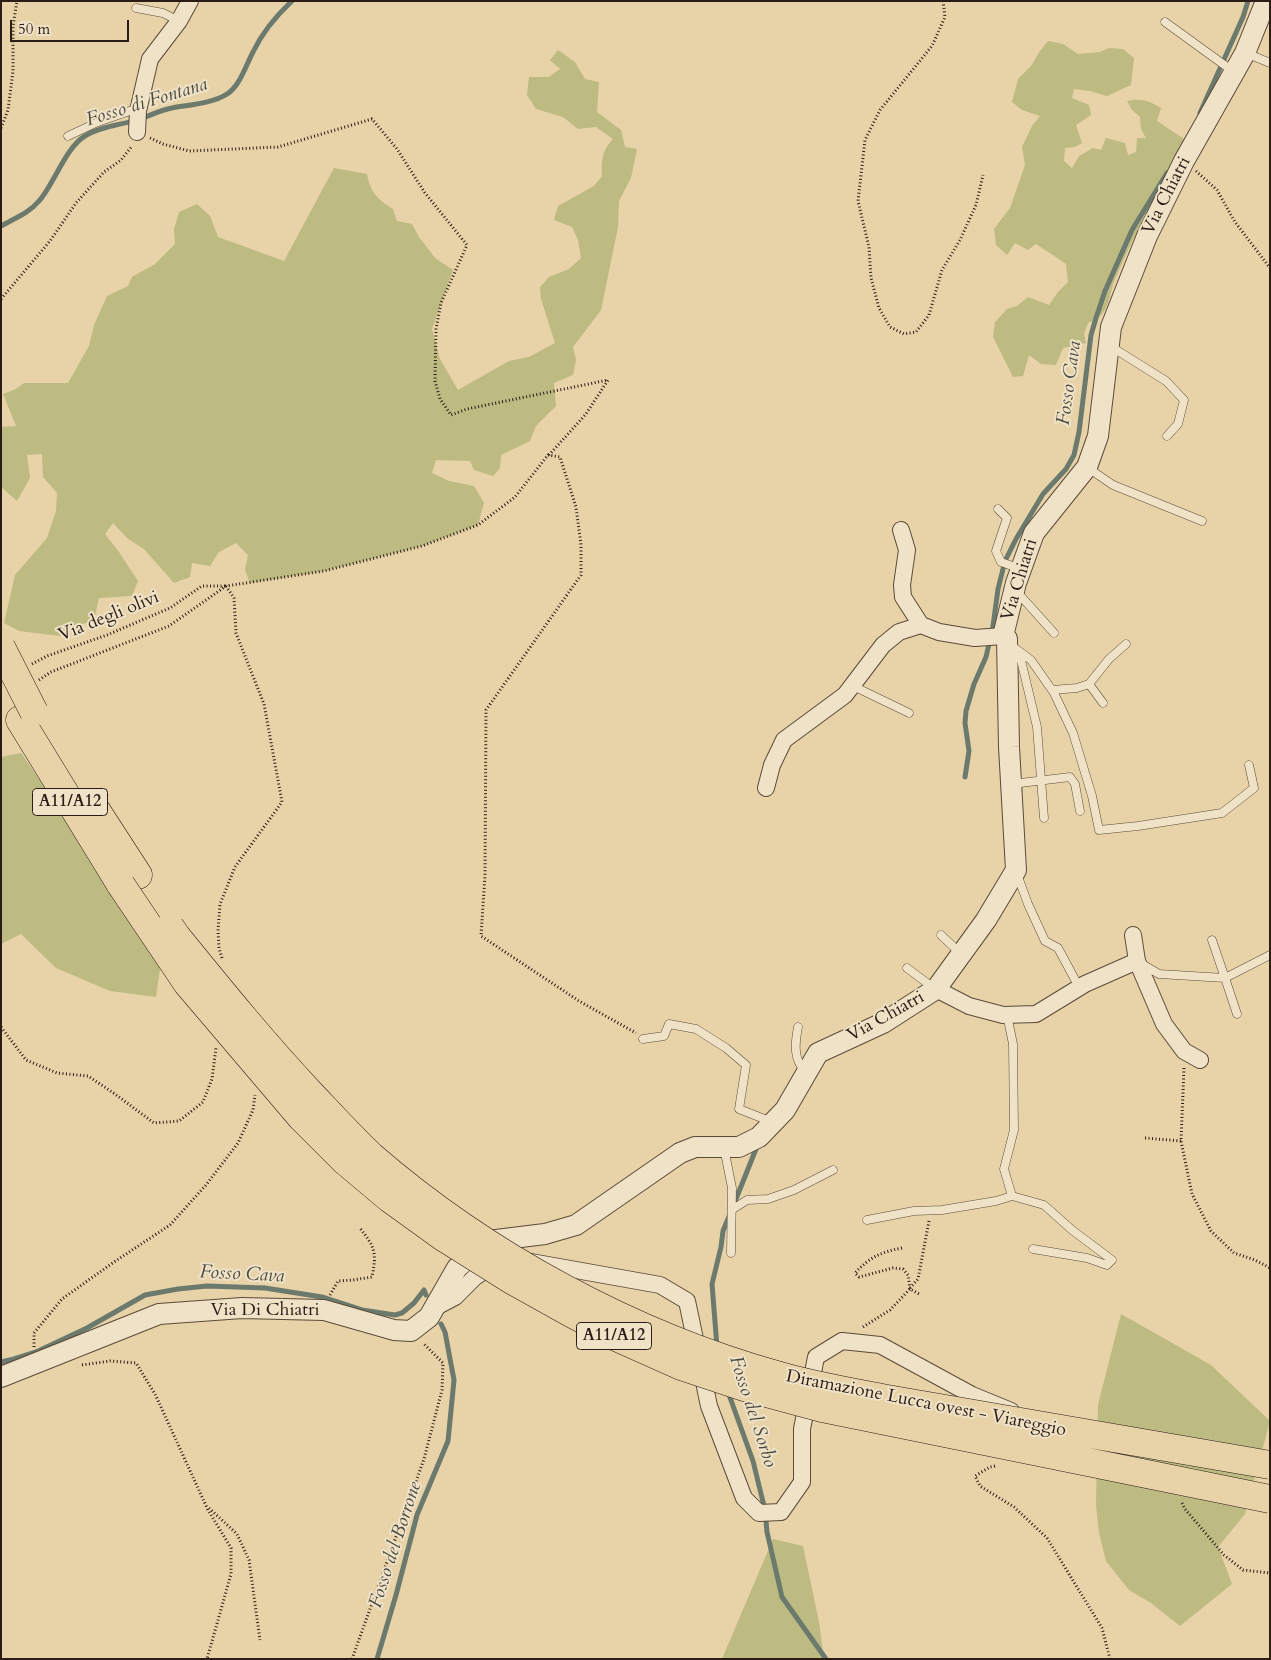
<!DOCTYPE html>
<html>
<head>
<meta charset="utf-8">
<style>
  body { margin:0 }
  #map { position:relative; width:1271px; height:1660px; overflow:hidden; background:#e7d3a7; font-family:Cardo,serif }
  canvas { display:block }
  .frame { position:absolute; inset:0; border:2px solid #2c1c16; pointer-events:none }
  .scale { position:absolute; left:10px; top:20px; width:119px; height:22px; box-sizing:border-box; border:2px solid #2c1c16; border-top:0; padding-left:6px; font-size:15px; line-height:18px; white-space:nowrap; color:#2c1c16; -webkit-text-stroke:4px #efe2c6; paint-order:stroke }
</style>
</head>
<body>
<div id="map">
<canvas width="1271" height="1660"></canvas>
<div class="frame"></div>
<div class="scale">50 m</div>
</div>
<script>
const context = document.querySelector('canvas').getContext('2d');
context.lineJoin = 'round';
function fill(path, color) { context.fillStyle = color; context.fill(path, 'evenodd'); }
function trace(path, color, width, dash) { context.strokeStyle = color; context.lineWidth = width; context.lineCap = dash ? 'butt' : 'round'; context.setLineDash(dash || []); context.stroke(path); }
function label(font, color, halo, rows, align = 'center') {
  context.font = font + ' Cardo,serif'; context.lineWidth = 4; context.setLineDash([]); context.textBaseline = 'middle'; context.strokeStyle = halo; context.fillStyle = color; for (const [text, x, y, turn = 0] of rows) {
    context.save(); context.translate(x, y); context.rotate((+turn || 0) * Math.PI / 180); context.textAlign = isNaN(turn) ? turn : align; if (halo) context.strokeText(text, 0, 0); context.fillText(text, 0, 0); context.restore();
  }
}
const green = new Path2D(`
  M 1048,41 L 1063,44 L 1078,54 L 1100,52 L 1109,48 L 1123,49 L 1134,58 L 1131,85 L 1107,96 L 1090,91 L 1074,89 L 1072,98 L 1089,105 L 1091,115 L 1076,125 L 1082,143 L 1075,147 L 1065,148 L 1064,161 L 1072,168 L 1079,156 L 1093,148 L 1101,150 L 1106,138 L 1125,143 L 1128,155 L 1136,152 L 1137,138 L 1146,138 L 1141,129 L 1140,117 L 1132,110 L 1127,101 C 1140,98 1149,100 1161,108 L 1157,121 L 1187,141 C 1161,185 1136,230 1116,277 C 1107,297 1112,314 1088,323 L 1084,334 L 1086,343 L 1063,348 L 1056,365 L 1041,364 L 1029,355 L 1023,376 L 1013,377 L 993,337 L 995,322 L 1007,309 L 1017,306 L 1028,297 L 1049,305 L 1058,292 L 1068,282 L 1066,264 L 1036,244 L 1028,250 L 1015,243 L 1007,255 L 996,245 L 994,229 L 1010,208 L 1025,165 L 1022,147 L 1032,126 L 1040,116 L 1022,110 L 1012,102 L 1018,79 L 1031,66 L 1040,51 Z
  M 558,50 L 575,62 L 585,79 L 599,82 L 597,112 L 621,130 L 625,147 L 637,149 L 631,178 L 619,201 L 618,227 L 601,310 L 573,347 L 576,360 L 573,375 L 554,383 L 556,406 L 536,426 L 530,441 L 501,455 L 500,468 L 493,476 L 474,470 L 470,461 L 436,460 L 432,473 L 449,481 L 474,486 L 484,503 L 478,525 L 422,546 L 324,571 L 250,583 L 245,570 L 248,555 L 236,543 L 219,552 L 210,566 L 192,563 L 190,577 L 174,583 L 144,549 L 128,539 L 113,523 L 105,534 L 119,552 L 138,581 L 132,596 L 99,598 L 94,620 L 78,626 L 60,636 L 19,631 L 4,623 L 15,575 L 47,538 L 56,511 L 57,493 L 43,477 L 42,454 L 27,455 L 30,478 L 17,501 L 1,487 L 1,427 L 16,426 L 3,394 L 16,389 L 24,383 L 68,383 L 89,346 L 94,325 L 107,296 L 128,286 L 132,277 L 155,264 L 175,244 L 174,229 L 179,212 L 197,204 L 210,216 L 218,237 L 284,261 L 334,168 L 367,174 C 370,192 378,200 393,209 L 397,221 L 412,224 L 419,237 L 435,258 L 453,270 L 432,329 L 440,359 L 458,390 L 509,361 L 529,357 L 555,343 L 541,299 L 540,287 L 549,277 L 569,269 L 581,258 L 578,240 L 572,227 L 554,220 L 558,206 L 594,186 L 602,176 C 601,161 602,150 613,139 L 596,127 L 578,129 L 563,117 L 536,109 L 527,95 L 529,77 L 549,77 L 560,69 L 550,60 Z
  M 21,753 L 162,955 L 156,997 L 110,991 L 56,968 L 21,934 L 1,944 L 1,757 Z
  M 1121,1314 L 1211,1365 L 1270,1421 L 1245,1514 L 1218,1547 L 1232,1584 L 1180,1626 L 1151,1603 L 1129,1590 L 1106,1561 L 1099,1533 L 1096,1505 L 1098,1405 Z
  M 773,1539 L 803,1546 L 819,1622 L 824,1659 L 722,1659 Z`);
const stream = new Path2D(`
  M 1200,113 L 1243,17 L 1248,1
  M 1,226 C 15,218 29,213 39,201 C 54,184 66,147 85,136 C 101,126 122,125 140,119 C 151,115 161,110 172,108 C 188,105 214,103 227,94 C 240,86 246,65 253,52 C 262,33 276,16 292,1
  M 965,777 L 969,751 L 965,723 L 966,711 L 974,684 L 986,657 L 993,626 L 998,589 L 1005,561 L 1016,539 L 1043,494 L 1066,469 L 1074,455 L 1079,432 L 1091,335 L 1096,318 L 1105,291 L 1132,230 L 1167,173
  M 734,1204 L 756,1149
  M 717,1347 L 712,1284 L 721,1247 L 723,1231 L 730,1214
  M 1,1362 L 14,1359 L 36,1352 L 87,1328 L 145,1295 L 178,1289 L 207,1286 L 265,1288 L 322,1297 L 362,1310 L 395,1315 L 402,1313 L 414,1303 L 424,1290 L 426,1295
  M 728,1392 L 753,1461 L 765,1510
  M 766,1521 L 767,1532 L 782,1597 L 826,1659
  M 377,1659 L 396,1595 L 417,1515 L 448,1441 L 454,1380 L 445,1332 L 441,1324`);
const path = new Path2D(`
  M 943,1 L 945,17 L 932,46 L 880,110 L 865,140 L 858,201 L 869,247 L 871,278 L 879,308 L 890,327 L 904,334 L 916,332 L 929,315 L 942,270 L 960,240 L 976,205 L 983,175
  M 1,128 L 8,110 L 13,71 L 13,26 L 17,1
  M 150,138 L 163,144 L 189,151 L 278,147 L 372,119 L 397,149 L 425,193 L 467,245 L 441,303 L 436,329 L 435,381 L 440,399 L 451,415 L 467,409 L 608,380 L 586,414 L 549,455
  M 1196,171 L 1217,190 L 1235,222 L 1270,268
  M 1,299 L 50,241 L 76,203 L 104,172 L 121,160 L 132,146
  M 32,664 L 47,656 L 107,635 L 170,608 L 202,586 L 225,586
  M 39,680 L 51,672 L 169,626 L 226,586 L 324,571 L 422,546 L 478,525 L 515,497 L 548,455 L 560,457 L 576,507 L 581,545 L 581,575 L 486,710 L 485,875 L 481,936 L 579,1001 L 636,1033
  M 222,958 L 219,948 L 218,931 L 220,904 L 235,867 L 282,802 L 264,704 L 236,633 L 234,598 L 226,586
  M 1,1027 L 26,1060 L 57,1073 L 88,1076 L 115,1094 L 154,1123 L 179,1121 L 203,1102 L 212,1079 L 216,1048
  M 1184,1068 L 1181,1141 L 1192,1194 L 1211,1231 L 1234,1253 L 1255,1260 L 1270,1268
  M 1145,1138 L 1181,1141
  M 902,1248 C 881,1252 870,1257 855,1273 L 859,1277 L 893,1268 L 903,1269 L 908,1275 L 910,1289
  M 910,1288 L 918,1279 L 929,1221
  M 330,1295 L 338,1281 L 353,1280 L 372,1277 C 377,1252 375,1247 359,1227
  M 863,1327 L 890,1310 L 910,1289 L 921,1295
  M 34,1347 L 34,1333 L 62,1299 L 114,1262 L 170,1225 L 206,1185 L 238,1143 L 253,1110 L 255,1095
  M 82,1365 L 110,1361 L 136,1363 L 155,1394 L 208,1510 L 231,1548 L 231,1574 L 207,1659
  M 995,1466 L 990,1467 L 975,1476 L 980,1486 L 1014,1507 L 1047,1538 L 1102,1628 L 1110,1659
  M 1182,1503 L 1185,1509 L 1224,1555 L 1243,1570 L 1270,1573
  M 209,1508 L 237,1534 L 249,1560 L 260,1640
  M 352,1659 L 424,1459 L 442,1390 L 443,1363 L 423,1343`);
const service = new Path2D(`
  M 136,8 L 163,13 L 179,21
  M 1165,22 L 1234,72
  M 1246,53 L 1270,63
  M 68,136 L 98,122 L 138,108
  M 1110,346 L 1166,381 L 1184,400 L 1178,424 L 1167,436
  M 1088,468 L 1113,485 L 1202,521
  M 998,509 L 1007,518 L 996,551 L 1001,562 L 1021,569
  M 1017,592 L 1054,633
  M 1012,646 L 1031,660 L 1054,693 L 1073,733 L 1092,796 L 1099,830 L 1138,826 L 1222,813 L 1254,788 L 1249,765
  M 1015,652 L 1021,660 L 1037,727 L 1044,818
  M 1089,684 L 1103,703
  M 853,686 L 909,713
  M 1052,690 L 1077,688 L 1089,684 L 1109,659 L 1126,644
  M 1012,784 L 1070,777 L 1075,784 L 1080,811
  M 1017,874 L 1028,904 L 1045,941 L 1058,948 L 1079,987
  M 941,935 L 961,954
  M 1212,940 L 1225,978 L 1270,955
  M 1140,963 L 1159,974 L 1225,978 L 1237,1014
  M 907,968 L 935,989
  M 1007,1015 L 1013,1044 L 1014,1130 L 1004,1169 L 1012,1196
  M 798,1027 C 795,1043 793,1059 805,1071
  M 643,1039 L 664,1036 L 669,1024 L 696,1029 L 726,1048 L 746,1065 L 739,1109 L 772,1122
  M 724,1148 L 732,1188 L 731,1253
  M 733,1209 L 747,1200 L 768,1199 L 794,1190 L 833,1170
  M 867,1220 L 914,1211 L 942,1210 L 996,1201 L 1012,1196 L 1044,1205 L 1072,1230 L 1112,1260 L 1107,1265 L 1087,1258 L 1033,1249`);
const minor = new Path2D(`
  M 137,132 L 138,111 L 150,59 L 179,21 L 190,1
  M 901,530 L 907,550 L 902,585 L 903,597 L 921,625
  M 766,788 L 772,765 L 784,740 L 845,695 L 883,645 L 899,632 L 921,625 L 939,632 L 975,638 L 1003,636
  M 1133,935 L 1137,961 L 1164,1024 L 1184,1051 L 1200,1060
  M 936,989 L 969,1006 L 1003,1015 L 1036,1014 L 1085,984 L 1137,961
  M 531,1262 L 660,1285 L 687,1301 L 709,1406 L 744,1498 L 759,1513 L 781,1512 L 802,1482 L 802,1429 L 816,1357 L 842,1341 L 880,1345 L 972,1395 L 1011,1411
  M 434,1308 L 455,1297 L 475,1277 L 495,1264`);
const tertiary = new Path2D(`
  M 1,1377 L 159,1314 L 242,1308 L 324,1310 L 394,1330 L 411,1331 L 429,1317 L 457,1268 L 488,1241 L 545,1234 L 576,1225 L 680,1153 L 695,1147 L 739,1147 L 759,1137 L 785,1110 L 818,1053 L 883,1023 L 936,989 L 986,920 L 1016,870 L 1009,747 L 1007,639 L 1003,636 L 1016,583 L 1034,533 L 1087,467 L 1098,436 L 1111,327 L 1147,236 L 1184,161 L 1245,53 L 1266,1`);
const motorway = new Path2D(`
  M 20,720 L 121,885
  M 94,807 L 138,875`);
const motorwayBridge = new Path2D(`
  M 1,647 L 34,712
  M 121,885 L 187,983 L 301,1117 L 345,1161 L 389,1198 L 443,1237 L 510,1279 L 571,1313 L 616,1337 L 681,1366 L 744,1387 L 822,1408 L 1270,1499
  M 170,927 L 177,937 C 220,990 263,1043 310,1093 C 330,1114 350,1136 371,1156 C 485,1255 634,1336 780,1376 C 815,1386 851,1392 887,1399 L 1270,1465`);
const shields = [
  [70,802,75],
  [614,1336,75]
];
const shieldNames = [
  ["A11/A12",70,802],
  ["A11/A12",614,1336]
];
const streetNames = [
  ["Via Chiatri",1167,196,-63],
  ["Via Chiatri",1020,580,-73],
  ["Via degli olivi",109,617,-22],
  ["Via Chiatri",886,1017,-29],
  ["Via Di Chiatri",265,1311],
  ["Diramazione Lucca ovest - Viareggio",926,1404,11]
];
const waterNames = [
  ["Fosso di Fontana",147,103,-17],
  ["Fosso Cava",1070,383,-82],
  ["Fosso Cava",242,1275,3],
  ["Fosso del Sorbo",752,1412,72],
  ["Fosso del Borrone",396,1545,-72]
];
fill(green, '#bdba82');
trace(stream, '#6c7a6e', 5);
trace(service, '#5b4a3a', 9);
trace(minor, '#5b4a3a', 18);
trace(tertiary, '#5b4a3a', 22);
trace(motorway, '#2c1c16', 29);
trace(path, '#2c1c16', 3, [1, 2.5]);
trace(service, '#efe2c6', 8);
trace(minor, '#efe2c6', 16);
trace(tertiary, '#efe2c6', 20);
trace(motorway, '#e7d3a7', 28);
trace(motorwayBridge, '#2c1c16', 29, []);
trace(motorwayBridge, '#e7d3a7', 28);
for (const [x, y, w] of shields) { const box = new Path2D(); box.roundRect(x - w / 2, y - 13.5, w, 27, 4); context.fillStyle = '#efe2c6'; context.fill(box); trace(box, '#2c1c16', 1); }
label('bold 16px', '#2c1c16', null, shieldNames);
label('18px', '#2c1c16', '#efe2c6', streetNames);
label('italic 19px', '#4c4b42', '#efe2c6', waterNames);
</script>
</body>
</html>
